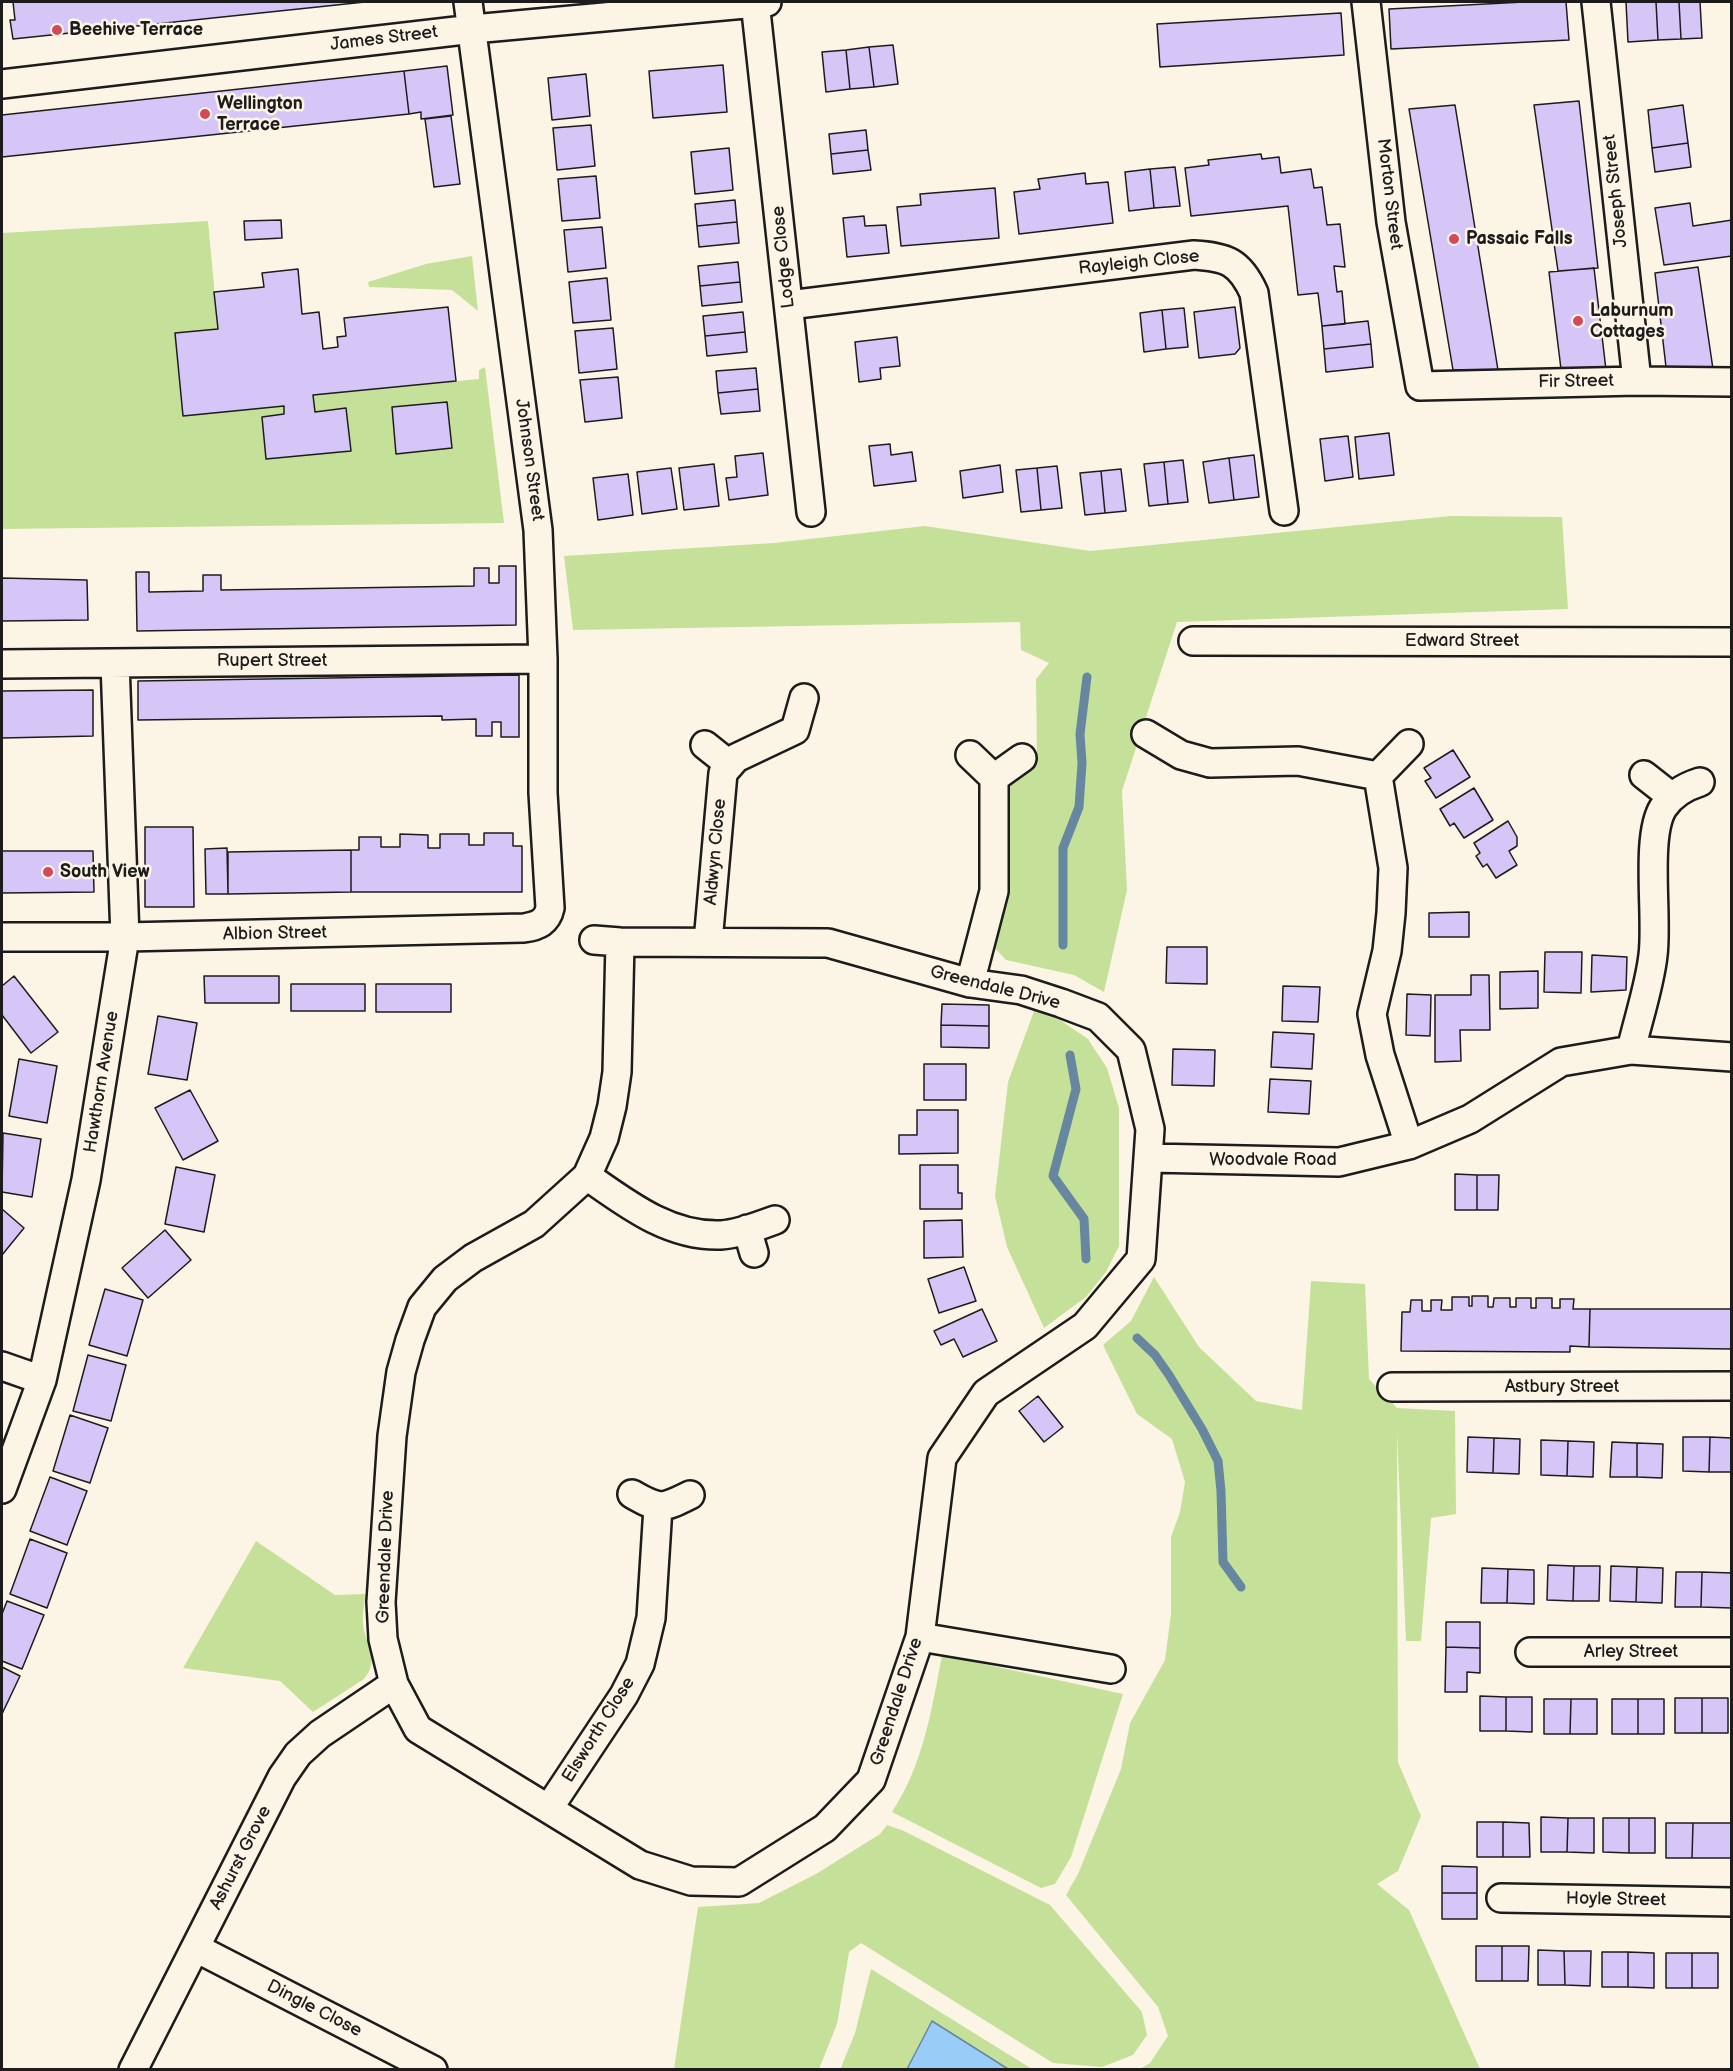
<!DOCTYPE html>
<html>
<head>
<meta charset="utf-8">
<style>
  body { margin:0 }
  #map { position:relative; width:1733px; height:2071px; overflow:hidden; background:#fcf5e5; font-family:"Balsamiq Sans",sans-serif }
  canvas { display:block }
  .frame { position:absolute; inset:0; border:3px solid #1c1c1c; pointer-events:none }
</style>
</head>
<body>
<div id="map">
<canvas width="1733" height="2071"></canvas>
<div class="frame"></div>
</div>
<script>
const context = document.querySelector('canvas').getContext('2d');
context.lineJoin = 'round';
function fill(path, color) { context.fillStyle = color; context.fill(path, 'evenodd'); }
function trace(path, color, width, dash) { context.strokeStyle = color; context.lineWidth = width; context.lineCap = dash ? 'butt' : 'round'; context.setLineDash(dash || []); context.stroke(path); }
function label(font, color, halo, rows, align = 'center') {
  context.font = font + ' "Balsamiq Sans",sans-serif'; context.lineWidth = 5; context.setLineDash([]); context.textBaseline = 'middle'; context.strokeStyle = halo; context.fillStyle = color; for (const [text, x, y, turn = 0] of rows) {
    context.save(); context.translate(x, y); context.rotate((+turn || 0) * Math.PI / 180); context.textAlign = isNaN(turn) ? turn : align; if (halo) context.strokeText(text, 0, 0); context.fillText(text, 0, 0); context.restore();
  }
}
const green = new Path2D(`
  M 208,221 L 218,329 L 175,333 L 183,416 L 284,406 L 284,414 L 262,417 L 266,459 L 350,450 L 346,409 L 315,412 L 313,395 L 479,379 L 479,370 L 485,367 L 504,523 L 2,529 L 2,233 ZM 447,402 L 452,448 L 396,454 L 392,407 Z
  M 472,256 L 478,311 L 452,290 L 369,287 L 368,282 L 426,264 Z
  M 1451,516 L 1562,517 L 1568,609 L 1177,622 L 1122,791 L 1127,890 L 1104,992 L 1074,975 L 1006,960 L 991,944 L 1010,774 L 1037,756 L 1036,679 L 1049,663 L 1021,650 L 1020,622 L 573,630 L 564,556 L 774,543 L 925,526 L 1090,551 Z
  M 1034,1011 L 1060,1020 L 1088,1039 L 1107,1068 L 1119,1108 L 1119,1246 L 1106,1272 L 1086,1297 L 1044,1328 L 1007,1247 L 995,1196 L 1008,1082 Z
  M 1154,1277 L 1199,1347 L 1256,1401 L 1302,1410 L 1311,1281 L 1365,1284 L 1369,1379 L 1397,1408 L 1455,1411 L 1456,1514 L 1431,1518 L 1421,1641 L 1406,1641 L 1397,1433 L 1398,1762 L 1421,1816 L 1398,1871 L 1377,1884 L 1409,1910 L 1480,2069 L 1140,2069 L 1150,2063 L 1168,2036 L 1158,2007 L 1066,1895 L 1078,1874 L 1121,1769 L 1130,1723 L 1165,1660 L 1171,1614 L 1171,1537 L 1180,1512 L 1185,1482 L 1172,1439 L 1137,1414 L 1103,1345 L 1131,1321 Z
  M 256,1541 L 335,1595 L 365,1594 C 365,1603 362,1614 363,1623 C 365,1646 381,1658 364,1679 L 313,1712 L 280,1681 L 183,1668 Z
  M 942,1655 L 1123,1694 L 1071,1857 L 1055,1884 L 1041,1888 L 892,1812 C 923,1765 932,1709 942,1655 Z
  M 887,1825 L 904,1831 L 1050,1905 L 1142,2012 L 1147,2035 L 1133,2055 L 1102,2067 L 1053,2063 L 861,1943 L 849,1952 L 837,2024 L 819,2069 L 674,2069 L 698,1907 L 759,1903 L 816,1874 L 880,1834 Z
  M 871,1969 L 1032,2069 L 1008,2069 L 932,2021 L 907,2069 L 840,2070 L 855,2033 Z`);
const water = new Path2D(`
  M 932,2021 L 1008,2069 L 907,2069 Z`);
const stream = new Path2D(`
  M 1063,945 L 1063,848 L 1079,807 L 1082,763 L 1080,734 L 1087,677
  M 1070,1055 L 1076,1089 L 1053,1176 L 1084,1219 L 1086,1259
  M 1137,1338 L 1155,1355 L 1169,1375 L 1202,1429 L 1218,1461 L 1221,1491 L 1223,1562 L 1241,1587`);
const building = new Path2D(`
  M 13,2 L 365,2 L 13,39 L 10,20 L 15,20 Z
  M 1524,2 L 1566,2 L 1569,40 L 1391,49 L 1389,9 Z
  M 1626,2 L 1656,2 L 1658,40 L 1628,42 Z
  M 1656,2 L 1679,2 L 1681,39 L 1658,40 Z
  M 1679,2 L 1700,2 L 1702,38 L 1681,39 Z
  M 1341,13 L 1344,55 L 1160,67 L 1157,24 Z
  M 893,45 L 898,84 L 874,87 L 869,47 Z
  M 869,47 L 874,87 L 850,89 L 846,50 Z
  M 846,50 L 850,89 L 826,92 L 822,52 Z
  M 723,65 L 727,112 L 653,118 L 649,71 Z
  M 447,66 L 453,115 L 421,119 L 421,112 L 409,114 L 404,71 Z
  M 404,71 L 409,114 L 2,157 L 2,115 Z
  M 586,74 L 590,116 L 552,120 L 548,78 Z
  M 1579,101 L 1598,268 L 1558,271 L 1534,105 Z
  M 1455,105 L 1498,370 L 1453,370 L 1409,109 Z
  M 1683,105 L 1688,143 L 1652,148 L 1648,110 Z
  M 451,116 L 460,184 L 434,187 L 425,119 Z
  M 591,125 L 595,166 L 557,170 L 553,128 Z
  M 866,130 L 868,150 L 831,154 L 829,134 Z
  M 1688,143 L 1691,167 L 1655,172 L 1652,148 Z
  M 729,148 L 733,190 L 695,194 L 691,152 Z
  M 868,150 L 871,170 L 833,174 L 831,154 Z
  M 1261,154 L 1262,159 L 1279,157 L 1281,173 L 1311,169 L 1314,188 L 1322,187 L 1327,225 L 1340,224 L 1345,267 L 1334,266 L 1337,292 L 1342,291 L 1345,324 L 1322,326 L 1318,293 L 1298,295 L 1288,206 L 1191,216 L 1185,168 L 1209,165 L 1208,160 Z
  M 1175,167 L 1180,206 L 1154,208 L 1150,169 Z
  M 1150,169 L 1154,208 L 1129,211 L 1125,172 Z
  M 1085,173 L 1086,184 L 1108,182 L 1113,223 L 1019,234 L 1014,192 L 1040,189 L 1038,179 Z
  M 596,176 L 600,218 L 562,221 L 558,179 Z
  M 995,188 L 999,238 L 901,246 L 897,207 L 921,205 L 920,194 Z
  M 735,200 L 737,222 L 697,226 L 695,204 Z
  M 1690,203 L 1693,226 L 1732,220 L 1732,256 L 1664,265 L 1655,208 Z
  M 864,216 L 865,226 L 886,225 L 889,253 L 847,257 L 843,218 Z
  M 281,220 L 282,238 L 245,240 L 244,221 Z
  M 737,222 L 739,243 L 699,247 L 697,226 Z
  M 602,227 L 606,268 L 568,272 L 564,230 Z
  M 738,262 L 740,282 L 700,286 L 698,266 Z
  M 1698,267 L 1713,369 L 1666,367 L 1655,273 Z
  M 1594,268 L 1606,370 L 1561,369 L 1549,272 Z
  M 298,269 L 302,314 L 319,312 L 323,349 L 338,347 L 337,337 L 346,336 L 344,318 L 448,307 L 456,381 L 313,395 L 315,412 L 346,408 L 351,451 L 266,459 L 262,417 L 284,414 L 284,406 L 183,416 L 175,333 L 218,329 L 214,292 L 264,287 L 262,273 Z
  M 607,278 L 611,320 L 573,323 L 569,282 Z
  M 740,282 L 742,302 L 702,306 L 700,286 Z
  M 1235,307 L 1240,348 L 1235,354 L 1199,358 L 1194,312 Z
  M 1184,308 L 1188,347 L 1166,349 L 1162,310 Z
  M 1162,310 L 1166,349 L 1144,352 L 1140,313 Z
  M 743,312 L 745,332 L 705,336 L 703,316 Z
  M 1368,321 L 1371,344 L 1324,349 L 1322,326 Z
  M 613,328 L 617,369 L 579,373 L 575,331 Z
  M 745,332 L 747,352 L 707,356 L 705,336 Z
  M 897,337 L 900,366 L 880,368 L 881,379 L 859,382 L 855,342 Z
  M 1371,344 L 1373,367 L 1326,372 L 1324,349 Z
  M 756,368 L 758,389 L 718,393 L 716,371 Z
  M 618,377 L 622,418 L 585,422 L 580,380 Z
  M 758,389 L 760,411 L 721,414 L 718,393 Z
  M 447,402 L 452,448 L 396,454 L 392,407 Z
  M 1389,433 L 1394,475 L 1359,479 L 1355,437 Z
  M 1348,436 L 1353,477 L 1325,481 L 1320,439 Z
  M 890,444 L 891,455 L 912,452 L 916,481 L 874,486 L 869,446 Z
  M 763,453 L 768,495 L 729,500 L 726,478 L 737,477 L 735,456 Z
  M 1254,455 L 1259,497 L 1234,500 L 1229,458 Z
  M 1229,458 L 1234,500 L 1209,503 L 1203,462 Z
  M 1183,460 L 1188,502 L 1168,504 L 1164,462 Z
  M 1164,462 L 1168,504 L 1149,506 L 1144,464 Z
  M 714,464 L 719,506 L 684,510 L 679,468 Z
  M 1000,465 L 1003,492 L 963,498 L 960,471 Z
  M 1057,466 L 1062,508 L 1041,510 L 1037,468 Z
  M 671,468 L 677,509 L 642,514 L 637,472 Z
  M 1037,468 L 1041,510 L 1021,512 L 1016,470 Z
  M 1121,469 L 1126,511 L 1105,513 L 1101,471 Z
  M 1101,471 L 1105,513 L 1085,515 L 1080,473 Z
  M 628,474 L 633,515 L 598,520 L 593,478 Z
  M 499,566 L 516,566 L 516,625 L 137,631 L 136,572 L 149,572 L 149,592 L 203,591 L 203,575 L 221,575 L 221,590 L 474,586 L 474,568 L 489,568 L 489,583 L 499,583 Z
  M 2,578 L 87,580 L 88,620 L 2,621 Z
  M 519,675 L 519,737 L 501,737 L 501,722 L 492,722 L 492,736 L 476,736 L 476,719 L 442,720 L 442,716 L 138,720 L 138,681 Z
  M 93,690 L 93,736 L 2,738 L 2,691 Z
  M 1453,750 L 1470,777 L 1436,798 L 1425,781 L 1431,778 L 1424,768 Z
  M 1474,788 L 1493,820 L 1464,838 L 1454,823 L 1450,826 L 1440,809 Z
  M 1508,821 L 1517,837 L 1517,846 L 1509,851 L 1517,865 L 1496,878 L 1487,864 L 1483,867 L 1476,856 L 1480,853 L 1474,843 Z
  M 145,827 L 193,827 L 194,907 L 145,907 Z
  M 484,833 L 513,833 L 513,846 L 522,846 L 522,892 L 351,892 L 351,850 L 359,850 L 359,837 L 381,837 L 381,847 L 400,847 L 400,834 L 428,835 L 428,848 L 440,848 L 440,834 L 469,834 L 469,845 L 484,845 Z
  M 227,848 L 228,894 L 206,894 L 205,849 Z
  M 351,850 L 351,892 L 228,894 L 228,852 Z
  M 2,851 L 93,851 L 94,892 L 2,893 Z
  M 1469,912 L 1469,937 L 1429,937 L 1429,913 Z
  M 1167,947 L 1207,947 L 1207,984 L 1166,983 Z
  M 1545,952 L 1582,952 L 1581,993 L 1544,992 Z
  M 1592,955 L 1627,957 L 1626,990 L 1591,992 Z
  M 1538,971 L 1538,1008 L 1500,1009 L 1500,972 Z
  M 1471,975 L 1489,975 L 1490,1030 L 1460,1030 L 1461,1061 L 1435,1062 L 1435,995 L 1471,995 Z
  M 14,976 L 58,1032 L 31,1053 L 2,1015 L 2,986 Z
  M 204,976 L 279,976 L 279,1003 L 205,1003 Z
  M 291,984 L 365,984 L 365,1011 L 291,1011 Z
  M 376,984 L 451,984 L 451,1012 L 376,1012 Z
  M 1283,986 L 1320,987 L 1318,1022 L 1282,1021 Z
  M 1407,994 L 1431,995 L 1430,1036 L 1406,1035 Z
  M 942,1004 L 989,1005 L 989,1026 L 941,1025 Z
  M 158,1016 L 197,1023 L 187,1080 L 148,1074 Z
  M 941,1025 L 989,1026 L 989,1048 L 941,1047 Z
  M 1273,1032 L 1314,1034 L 1312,1069 L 1271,1067 Z
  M 1173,1049 L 1215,1050 L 1214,1086 L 1172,1085 Z
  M 19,1059 L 57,1066 L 47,1123 L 9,1116 Z
  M 924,1064 L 966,1064 L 966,1100 L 924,1100 Z
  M 1270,1079 L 1311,1081 L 1309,1114 L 1268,1112 Z
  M 190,1090 L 218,1141 L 183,1160 L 155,1108 Z
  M 917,1110 L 958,1110 L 958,1153 L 899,1154 L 899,1135 L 917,1135 Z
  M 3,1133 L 41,1139 L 32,1197 L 2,1192 Z
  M 920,1165 L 958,1165 L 958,1193 L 962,1193 L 962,1209 L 920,1209 Z
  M 176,1167 L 215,1175 L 204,1232 L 165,1224 Z
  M 1455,1174 L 1477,1175 L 1477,1210 L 1455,1210 Z
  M 1477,1175 L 1499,1175 L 1498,1210 L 1477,1210 Z
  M 2,1209 L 24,1228 L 2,1255 Z
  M 962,1220 L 963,1257 L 924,1258 L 924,1221 Z
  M 165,1230 L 191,1260 L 148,1298 L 122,1268 Z
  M 964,1267 L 976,1301 L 939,1313 L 928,1279 Z
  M 105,1289 L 143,1300 L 127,1356 L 89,1345 Z
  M 1472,1296 L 1488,1296 L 1488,1307 L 1493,1307 L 1494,1298 L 1510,1298 L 1510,1307 L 1516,1307 L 1516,1298 L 1531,1298 L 1531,1308 L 1536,1308 L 1536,1298 L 1552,1298 L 1552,1308 L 1560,1308 L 1560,1299 L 1574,1299 L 1573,1309 L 1590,1309 L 1589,1347 L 1570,1346 L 1570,1352 L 1401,1351 L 1402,1312 L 1410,1312 L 1411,1300 L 1422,1300 L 1422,1311 L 1431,1311 L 1431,1300 L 1442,1300 L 1441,1310 L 1452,1310 L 1452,1297 L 1469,1297 L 1469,1306 L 1472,1306 Z
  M 982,1309 L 997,1341 L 963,1357 L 954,1339 L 941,1345 L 934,1331 Z
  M 1590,1309 L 1732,1309 L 1732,1349 L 1589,1347 Z
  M 88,1355 L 126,1365 L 111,1421 L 73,1411 Z
  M 1038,1396 L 1063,1427 L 1044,1442 L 1019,1411 Z
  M 70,1415 L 108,1428 L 90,1483 L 53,1471 Z
  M 1468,1437 L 1494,1438 L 1493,1473 L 1467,1472 Z
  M 1683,1437 L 1710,1437 L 1709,1472 L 1683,1471 Z
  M 1710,1437 L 1732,1438 L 1732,1472 L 1709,1472 Z
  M 1494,1438 L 1520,1439 L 1519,1474 L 1493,1473 Z
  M 1541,1440 L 1568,1441 L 1567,1476 L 1541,1475 Z
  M 1568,1441 L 1594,1442 L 1593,1477 L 1567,1476 Z
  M 1612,1442 L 1637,1443 L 1637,1477 L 1610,1477 Z
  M 1637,1443 L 1663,1444 L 1662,1478 L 1637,1477 Z
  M 50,1477 L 87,1491 L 67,1545 L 30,1531 Z
  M 30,1539 L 67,1553 L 47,1608 L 10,1594 Z
  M 1548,1565 L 1574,1566 L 1573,1601 L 1547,1600 Z
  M 1574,1566 L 1600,1566 L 1599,1601 L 1573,1601 Z
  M 1611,1566 L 1637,1567 L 1636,1602 L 1610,1601 Z
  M 1637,1567 L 1663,1568 L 1662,1603 L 1636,1602 Z
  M 1482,1568 L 1508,1569 L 1507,1603 L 1481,1603 Z
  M 1508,1569 L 1534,1570 L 1534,1604 L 1507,1603 Z
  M 1676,1572 L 1702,1572 L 1701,1607 L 1675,1607 Z
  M 1702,1572 L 1732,1573 L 1732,1608 L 1701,1607 Z
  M 7,1601 L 44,1615 L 22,1669 L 2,1661 L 2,1614 Z
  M 1446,1622 L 1480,1622 L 1480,1648 L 1446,1647 Z
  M 1446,1647 L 1480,1648 L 1480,1673 L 1467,1672 L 1467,1692 L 1445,1692 Z
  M 2,1667 L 20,1676 L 2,1714 Z
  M 1480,1696 L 1506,1697 L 1506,1731 L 1480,1731 Z
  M 1506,1697 L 1532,1697 L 1532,1732 L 1506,1731 Z
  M 1675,1698 L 1702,1698 L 1702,1733 L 1675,1733 Z
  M 1702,1698 L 1728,1698 L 1728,1733 L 1702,1733 Z
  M 1544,1699 L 1571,1699 L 1570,1734 L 1544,1734 Z
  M 1571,1699 L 1597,1699 L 1597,1734 L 1570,1734 Z
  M 1612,1699 L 1638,1699 L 1638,1734 L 1612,1734 Z
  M 1638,1699 L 1664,1699 L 1664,1734 L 1638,1734 Z
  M 1541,1817 L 1568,1818 L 1567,1852 L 1541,1852 Z
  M 1568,1818 L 1594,1818 L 1594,1853 L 1567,1852 Z
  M 1603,1818 L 1629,1818 L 1629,1853 L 1603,1852 Z
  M 1629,1818 L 1655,1818 L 1655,1853 L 1629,1853 Z
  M 1477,1822 L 1503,1822 L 1503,1857 L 1477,1857 Z
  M 1503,1822 L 1529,1823 L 1530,1857 L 1503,1857 Z
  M 1666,1823 L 1693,1823 L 1692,1858 L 1666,1858 Z
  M 1693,1823 L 1732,1823 L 1732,1858 L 1692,1858 Z
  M 1442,1866 L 1477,1867 L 1477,1893 L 1442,1893 Z
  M 1442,1893 L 1477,1893 L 1477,1919 L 1442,1919 Z
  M 1476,1946 L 1502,1946 L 1502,1981 L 1476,1981 Z
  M 1502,1946 L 1529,1946 L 1528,1981 L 1502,1981 Z
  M 1538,1950 L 1564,1951 L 1565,1985 L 1538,1985 Z
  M 1564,1951 L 1591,1951 L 1590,1986 L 1565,1985 Z
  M 1602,1952 L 1628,1952 L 1628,1987 L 1602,1987 Z
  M 1628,1952 L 1654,1953 L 1654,1988 L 1628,1987 Z
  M 1666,1953 L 1692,1953 L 1692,1988 L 1666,1988 Z
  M 1692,1953 L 1718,1953 L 1718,1988 L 1692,1988 Z`);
const minor = new Path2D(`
  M 755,2 L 811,512
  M 1366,2 L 1391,222 L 1420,386 L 1637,381 L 1732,382
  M 1596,2 L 1637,381
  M 2,84 L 473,29 L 767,2
  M 789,305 L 1194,255 C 1227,257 1240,262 1254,293 L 1284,511
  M 1193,641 L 1732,642
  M 2,664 L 543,659
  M 1146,734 L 1181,755 L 1210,763 L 1298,761 L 1378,776 L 1409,744
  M 705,745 L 730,765
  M 970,755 L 994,778 L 1022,758
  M 1644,775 L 1672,797
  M 1378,776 L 1393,868 L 1391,913 L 1387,951 L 1372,1014 L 1380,1055 L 1409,1145
  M 2,937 L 125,937 L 524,928 C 538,926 547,922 550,908 L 543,793 L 543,659 L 538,530 L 468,2
  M 594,940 L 620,942 L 828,943 L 970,983 L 1021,990 L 1061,1003 L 1098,1017 L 1131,1050 L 1150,1129 L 1141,1259 L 1085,1326 L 986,1393 L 942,1458 L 920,1637 L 871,1780 L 825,1828 L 739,1882 L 691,1881 L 640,1865 L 418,1729 L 394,1684 L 383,1639 L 381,1602 L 392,1436 L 401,1372 L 410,1340 L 422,1307 L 445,1279 L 473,1258 L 534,1224 L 587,1176 L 604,1138 L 612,1106 L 617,1072 L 620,942
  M 708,942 L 723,773 L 736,758 L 795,730 L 804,698
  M 970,983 L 994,891 L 994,778
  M 1631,1050 C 1638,1020 1650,984 1653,955 C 1658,918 1645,837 1663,808 C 1672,794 1684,787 1700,782
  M 1150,1158 L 1339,1162 L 1409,1145 L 1470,1119 L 1561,1062 L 1631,1050 L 1732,1057
  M 587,1176 C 627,1204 669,1237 721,1235 C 739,1234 758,1226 775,1220
  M 747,1229 L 754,1253
  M 2,1366 L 42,1380
  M 1392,1387 L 1732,1386
  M 2,1489 L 42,1380 L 86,1180 L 125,937 L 115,663
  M 632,1494 C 660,1510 662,1509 690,1495
  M 920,1637 L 1111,1669
  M 1530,1652 L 1732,1652
  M 549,1808 L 624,1695 L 640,1664 L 651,1618 L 658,1507
  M 1501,1898 L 1732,1902
  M 196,1948 L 433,2070
  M 133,2070 L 282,1777 L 298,1754 L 320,1734 L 394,1684`);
const markers = [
  [57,30,6,"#d1495b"],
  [205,114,6,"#d1495b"],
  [1454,239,6,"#d1495b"],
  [1578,321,6,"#d1495b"],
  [48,872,6,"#d1495b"]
];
const poiNames = [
  ["Beehive Terrace",69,30],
  ["Wellington",217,104],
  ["Terrace",217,125],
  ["Passaic Falls",1466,239],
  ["Laburnum",1590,311],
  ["Cottages",1590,332],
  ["South View",60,872]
];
const streetNames = [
  ["James Street",384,39,-7],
  ["Joseph Street",1616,191,-96],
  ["Morton Street",1389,194,83],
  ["Lodge Close",784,257,-96],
  ["Rayleigh Close",1139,263,-6],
  ["Fir Street",1576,382,-1],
  ["Johnson Street",529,460,82],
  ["Edward Street",1462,641],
  ["Rupert Street",272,661],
  ["Aldwyn Close",716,852,-85],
  ["Albion Street",275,934,-1],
  ["Greendale Drive",995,988,14],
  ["Hawthorn Avenue",102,1082,-81],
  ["Woodvale Road",1273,1160],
  ["Astbury Street",1562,1387],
  ["Greendale Drive",386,1557,-88],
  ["Arley Street",1631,1652],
  ["Greendale Drive",897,1702,-72],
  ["Elsworth Close",599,1730,-58],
  ["Ashurst Grove",241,1858,-63],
  ["Hoyle Street",1616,1900,1],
  ["Dingle Close",314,2009,27]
];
fill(green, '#c5e199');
fill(water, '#99ccf6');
trace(water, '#67869f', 1.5);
trace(stream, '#67869f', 9);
fill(building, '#d5c6f7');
trace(building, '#1c1c1c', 1.5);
trace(minor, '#1c1c1c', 32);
trace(minor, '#fcf5e5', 27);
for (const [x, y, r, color] of markers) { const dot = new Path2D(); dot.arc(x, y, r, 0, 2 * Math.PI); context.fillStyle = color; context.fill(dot); trace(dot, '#fcf5e5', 2); }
label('bold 18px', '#1c1c1c', '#fcf5e5', poiNames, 'left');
label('18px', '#1c1c1c', '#fcf5e5', streetNames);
</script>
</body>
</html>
